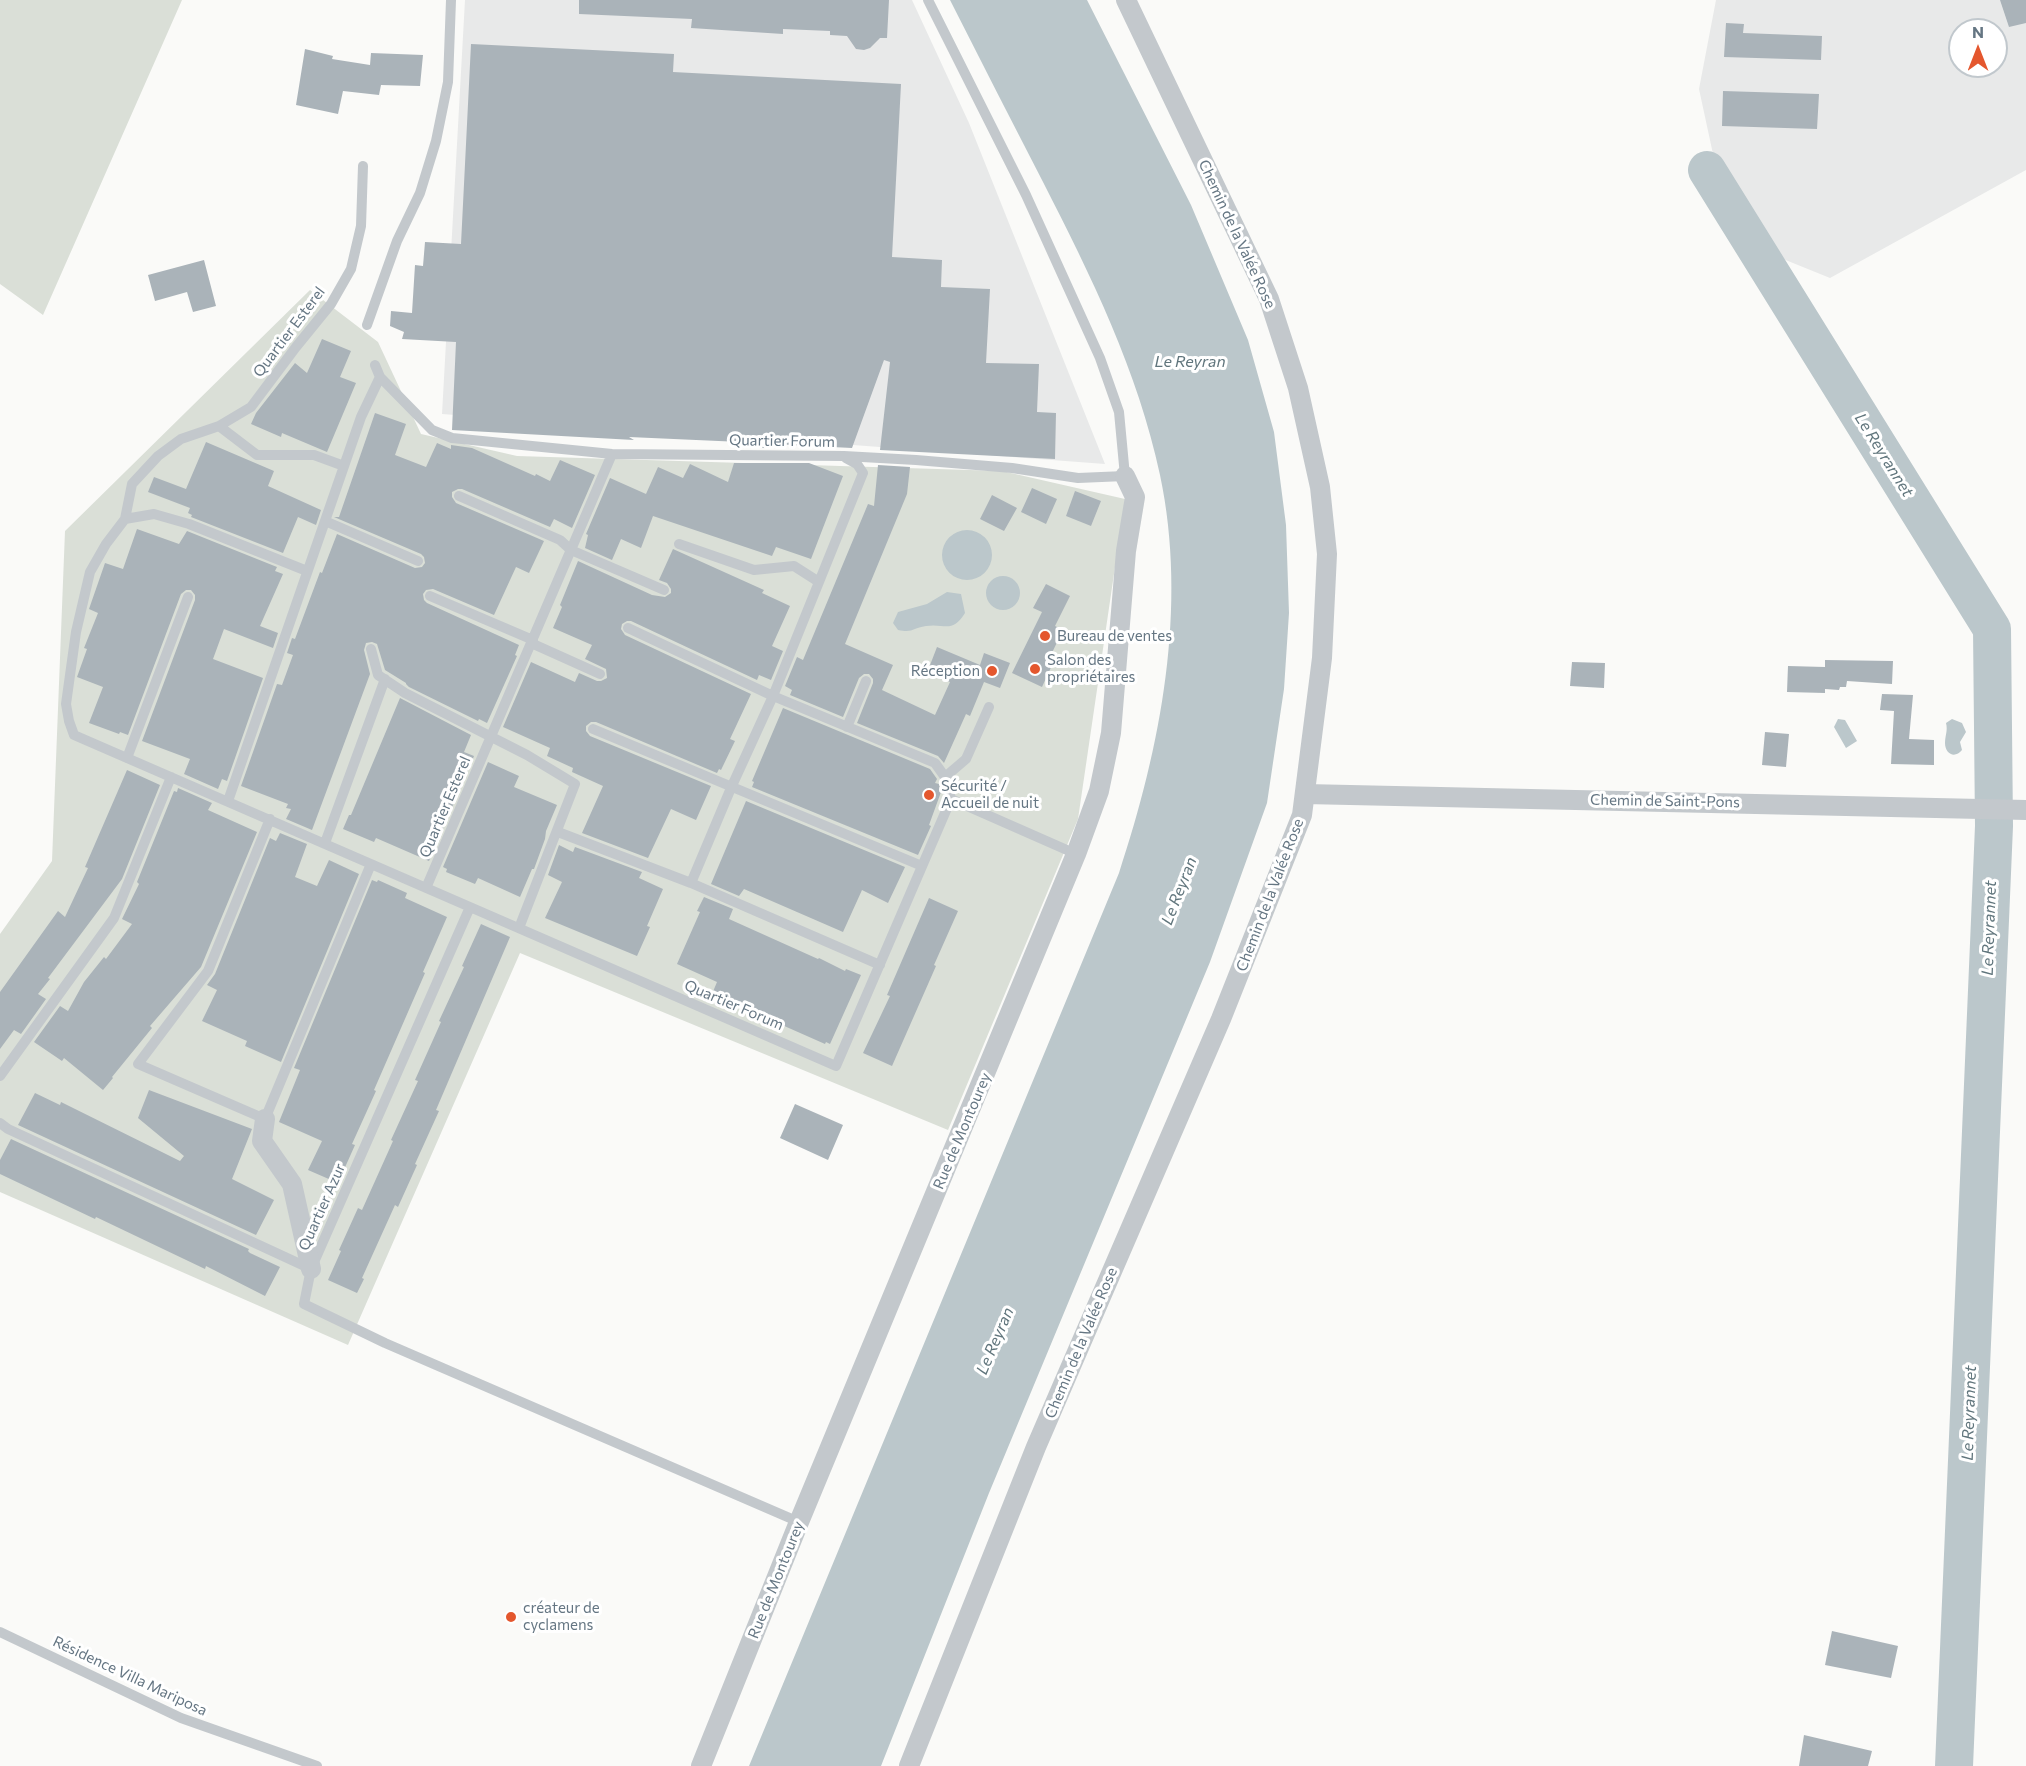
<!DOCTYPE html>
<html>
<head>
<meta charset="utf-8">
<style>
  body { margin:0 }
  #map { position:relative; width:2026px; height:1766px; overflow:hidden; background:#fafaf8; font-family:Commissioner,sans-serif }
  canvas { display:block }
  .north { position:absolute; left:1948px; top:18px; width:60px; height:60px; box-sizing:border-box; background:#fff; border:2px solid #c1c8cd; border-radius:50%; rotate:0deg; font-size:16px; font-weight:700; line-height:24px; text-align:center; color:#657683 }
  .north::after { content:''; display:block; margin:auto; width:21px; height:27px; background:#e4572e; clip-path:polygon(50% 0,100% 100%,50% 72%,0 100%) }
</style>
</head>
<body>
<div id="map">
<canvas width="2026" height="1766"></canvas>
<div class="north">N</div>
</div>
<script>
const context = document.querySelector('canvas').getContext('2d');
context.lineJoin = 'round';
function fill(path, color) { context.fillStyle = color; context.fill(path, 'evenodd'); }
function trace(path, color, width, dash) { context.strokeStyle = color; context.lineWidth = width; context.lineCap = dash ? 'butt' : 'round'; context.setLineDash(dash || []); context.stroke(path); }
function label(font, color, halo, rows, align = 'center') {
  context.font = font + ' Commissioner,sans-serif'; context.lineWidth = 6; context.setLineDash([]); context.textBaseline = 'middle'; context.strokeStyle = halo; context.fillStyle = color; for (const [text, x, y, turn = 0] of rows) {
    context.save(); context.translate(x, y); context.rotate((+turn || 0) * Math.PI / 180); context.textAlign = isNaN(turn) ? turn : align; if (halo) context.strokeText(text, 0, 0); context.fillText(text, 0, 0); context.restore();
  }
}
const built = new Path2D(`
  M 465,0 L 912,0 L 969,123 L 1105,464 L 442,414 Z
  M 1716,0 L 2026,0 L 2026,170 L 1830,278 L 1756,248 L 1713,154 L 1699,89 ZM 1960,30 L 1996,30 L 1996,66 L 1960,66 Z`);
const green = new Path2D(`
  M 0,0 L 182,0 L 43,315 L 0,284 Z
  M 310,290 L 378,342 L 421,434 L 517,456 L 1002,471 L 1125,499 L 1078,819 L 948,1130 L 520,953 L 348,1345 L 0,1192 L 0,934 L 52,861 L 65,531 Z`);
const water = new Path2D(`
  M 950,0 L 1087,0 L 1191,205 L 1248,340 L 1274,432 L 1286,525 L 1289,613 L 1284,689 L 1267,803 L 1210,962 L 989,1493 L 881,1766 L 749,1766 L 1119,873 C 1161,747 1188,607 1160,475 C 1138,371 1091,276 1043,182 C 1012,122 981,61 950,0 Z
  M942 555a25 25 0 1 1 50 0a25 25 0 1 1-50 0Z
  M986 593a17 17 0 1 1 34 0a17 17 0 1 1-34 0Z
  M 947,592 L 961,594 L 965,613 C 952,634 945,623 926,626 C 912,628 914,633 898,630 L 893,623 L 898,612 L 927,604 Z
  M 1838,719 L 1845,720 L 1857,741 L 1846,748 L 1834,727 Z
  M 1952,719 L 1962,723 L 1966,732 L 1960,742 L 1962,750 C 1955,759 1945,754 1945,743 C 1945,735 1948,731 1946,723 Z`);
const river = new Path2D(`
  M 1707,170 L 1992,629 L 1994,826 L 1954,1766`);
const building = new Path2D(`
  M 579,0 L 889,0 L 887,38 L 880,38 L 870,48 L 864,50 L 856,49 L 847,36 L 830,35 L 830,31 L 783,29 L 783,34 L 691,28 L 692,19 L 579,14 Z
  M 2000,0 L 2026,0 L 2026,23 L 2009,27 Z
  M 1726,23 L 1744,24 L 1743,33 L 1822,36 L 1821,60 L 1724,57 Z
  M 471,44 L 674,54 L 673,72 L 901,84 L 892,257 L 942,260 L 941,287 L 990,289 L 986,363 L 1039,364 L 1037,412 L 1056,413 L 1055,459 L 880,450 L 890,362 L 884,360 L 852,448 L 753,443 L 767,448 L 739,448 L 741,442 L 629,437 L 634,440 L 452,430 L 456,342 L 402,339 L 404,332 L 390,326 L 391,311 L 412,313 L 415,265 L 423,266 L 425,242 L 461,244 Z
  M 305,49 L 333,56 L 332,59 L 370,65 L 371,53 L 423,55 L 420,86 L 381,85 L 379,95 L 343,91 L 338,114 L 296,105 Z
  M 1723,91 L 1819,94 L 1817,129 L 1722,126 Z
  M 204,260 L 216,306 L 193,312 L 187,292 L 155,301 L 148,275 Z
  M 322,339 L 351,351 L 340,377 L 356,383 L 327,452 L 282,433 L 281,437 L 251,424 L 256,413 L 295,363 L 307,373 Z
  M 375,413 L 406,424 L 395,455 L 426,467 L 437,443 L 451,449 L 451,445 L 472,448 L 535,476 L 536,474 L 550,481 L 560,460 L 595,475 L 572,528 L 554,519 L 550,527 L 462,489 L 458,489 L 452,492 L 452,497 L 456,503 L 544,541 L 529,573 L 516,567 L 494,615 L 433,589 L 426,590 L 423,594 L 424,600 L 427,603 L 519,645 L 515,655 L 517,656 L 487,723 L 479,719 L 478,721 L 409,687 L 406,684 L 406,683 L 385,670 L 377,644 L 372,642 L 366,643 L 364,650 L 370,674 L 312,830 L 286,819 L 291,809 L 286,808 L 288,804 L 241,786 L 277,684 L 282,685 L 293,655 L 287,653 L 292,638 L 295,639 L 320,572 L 322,573 L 337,534 L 415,568 L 422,567 L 425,563 L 424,557 L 421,554 L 334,517 L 339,517 Z
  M 206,442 L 274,471 L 268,486 L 321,510 L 316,525 L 298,517 L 283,553 L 191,517 L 192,515 L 188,513 L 190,508 L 148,492 L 154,477 L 186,489 Z
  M 734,463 L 809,463 L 843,476 L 811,559 L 776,547 L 772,556 L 653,516 L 641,548 L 621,539 L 612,560 L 585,548 L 588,535 L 586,534 L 610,478 L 646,494 L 658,467 L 683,478 L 690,464 L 728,482 Z
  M 878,465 L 910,467 L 907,494 L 845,644 L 893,665 L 882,690 L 935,715 L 950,682 L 927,673 L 937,647 L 980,665 L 984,653 L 1010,663 L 1000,688 L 984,682 L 970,716 L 966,714 L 944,763 L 938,756 L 857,723 L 873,683 L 873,679 L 869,674 L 864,674 L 859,678 L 843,717 L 790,695 L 792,690 L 785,686 L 797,657 L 803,660 L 868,504 L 874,506 Z
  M 1032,488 L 1057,499 L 1046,524 L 1021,512 Z
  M 1075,491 L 1101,501 L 1091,526 L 1066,516 Z
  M 992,495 L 1017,508 L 1004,531 L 980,519 Z
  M 137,529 L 179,544 L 187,531 L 277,567 L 275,571 L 283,574 L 260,626 L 278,633 L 273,648 L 224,629 L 213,659 L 263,678 L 227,781 L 222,779 L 218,789 L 184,774 L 190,759 L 142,741 L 195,600 L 195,595 L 191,590 L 186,590 L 181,594 L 128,735 L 120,732 L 119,734 L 89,723 L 103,687 L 77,677 L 87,649 L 84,648 L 98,613 L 89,609 L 105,563 L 123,569 Z
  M 673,549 L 764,590 L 762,593 L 790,606 L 772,646 L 783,651 L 771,680 L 759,675 L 757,680 L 631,621 L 627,621 L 622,624 L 621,629 L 625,635 L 751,694 L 730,739 L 735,741 L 721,770 L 719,769 L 717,773 L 596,722 L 591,722 L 586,726 L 586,731 L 590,736 L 711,786 L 696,820 L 671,809 L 648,858 L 582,833 L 603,786 L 572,772 L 573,768 L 547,756 L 550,748 L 503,727 L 531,662 L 575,682 L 579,673 L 597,681 L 601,681 L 607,678 L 606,669 L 585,659 L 592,645 L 553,628 L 562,607 L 560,605 L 578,561 L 652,595 L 665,597 L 671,593 L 671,589 L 667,583 L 659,580 Z
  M 1046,584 L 1070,596 L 1055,626 L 1063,630 L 1048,661 L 1053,663 L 1042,687 L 1012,673 L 1042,612 L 1033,608 Z
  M 1825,660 L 1893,661 L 1892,684 L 1847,681 L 1846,687 L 1840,687 L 1839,690 L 1825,689 L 1825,693 L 1787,692 L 1788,666 L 1825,667 Z
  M 1572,662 L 1605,663 L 1604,688 L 1570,686 Z
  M 1882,694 L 1913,695 L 1909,739 L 1934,740 L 1934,765 L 1891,764 L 1894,711 L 1880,710 Z
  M 400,698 L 471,735 L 464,752 L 474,756 L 429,861 L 376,838 L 374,842 L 343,829 L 349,815 L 351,815 Z
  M 783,708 L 930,769 L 937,779 L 935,783 L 939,784 L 941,792 L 929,825 L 931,826 L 918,855 L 752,787 L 754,782 L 752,781 Z
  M 1765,732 L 1789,734 L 1786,767 L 1762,765 Z
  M 488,762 L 519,776 L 514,787 L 557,805 L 546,831 L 545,839 L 534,869 L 532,869 L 520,897 L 478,878 L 475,884 L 446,872 L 447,869 L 443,867 Z
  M 127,770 L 160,785 L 122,879 L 48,978 L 50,979 L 38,994 L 46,999 L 21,1034 L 14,1030 L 0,1049 L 0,992 L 58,911 L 65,917 L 88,868 L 85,867 Z
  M 178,788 L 212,803 L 208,810 L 257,832 L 201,967 L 150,1026 L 152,1028 L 112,1077 L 113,1078 L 103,1090 L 64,1058 L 62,1061 L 34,1042 L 60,1006 L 68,1011 L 84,982 L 104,957 L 106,959 L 132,924 L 122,919 L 139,884 L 137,882 L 174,791 L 177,792 Z
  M 746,801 L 905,867 L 888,903 L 862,890 L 843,932 L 744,889 L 739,896 L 711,884 Z
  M 280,833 L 307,844 L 295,877 L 317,886 L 329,860 L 359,874 L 281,1062 L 245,1046 L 247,1041 L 202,1021 L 217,990 L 207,985 L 215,974 L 270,838 L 276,841 Z
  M 559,845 L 573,852 L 575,847 L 642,872 L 639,878 L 663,889 L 647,926 L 650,927 L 637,956 L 545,918 L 562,882 L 548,875 Z
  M 372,880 L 377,882 L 378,880 L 407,893 L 405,898 L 447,917 L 423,972 L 425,973 L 374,1090 L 376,1091 L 352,1144 L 355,1145 L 338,1183 L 308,1170 L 322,1141 L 279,1122 L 300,1070 L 294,1068 Z
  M 704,897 L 733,909 L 729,919 L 818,959 L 819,958 L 845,971 L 846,969 L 861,975 L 830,1044 L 826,1042 L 825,1044 L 712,994 L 717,982 L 677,964 L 700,912 L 697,911 Z
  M 929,898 L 958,911 L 934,965 L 936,966 L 892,1066 L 863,1053 L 890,996 L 887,995 Z
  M 481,924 L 510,937 L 436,1110 L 439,1111 L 415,1164 L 417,1165 L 398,1207 L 395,1205 L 362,1278 L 364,1279 L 357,1293 L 328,1280 L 341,1251 L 339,1250 L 358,1208 L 362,1210 L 393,1141 L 391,1140 L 418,1081 L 415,1080 L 441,1022 L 439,1021 L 464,967 L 462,966 Z
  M 149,1090 L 252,1129 L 232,1179 L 274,1200 L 256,1235 L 18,1125 L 35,1093 L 60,1105 L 61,1102 L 180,1161 L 184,1156 L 138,1118 Z
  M 795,1104 L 843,1125 L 828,1160 L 780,1138 Z
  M 11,1139 L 249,1249 L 248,1251 L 250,1253 L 280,1267 L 265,1296 L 206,1266 L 205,1269 L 96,1217 L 95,1219 L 0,1174 L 0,1160 Z
  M 1832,1631 L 1898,1646 L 1891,1678 L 1825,1665 Z
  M 1804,1735 L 1872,1751 L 1868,1766 L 1799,1766 Z`);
const lane = new Path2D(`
  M 363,166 L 361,226 L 351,269 L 331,304 L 296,347 L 251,407 L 219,426 L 181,439 L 158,456 L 132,484 L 125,519 L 106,544 L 90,572 L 76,632 L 66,704 L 69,721 L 74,735 L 836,1066 L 951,799 L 945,777 L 935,763 L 773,696 L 628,628
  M 367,325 L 397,241 L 420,193 L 436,141 L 448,82 L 451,0
  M 375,365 L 380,377 L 432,430 L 452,438 L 612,454 L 844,456 L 916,460 L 1012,468 L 1078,478 L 1125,476 L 1119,412 L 1100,358 L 1026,195 L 928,0
  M 219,426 L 257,455 L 314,455 L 344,466
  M 459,496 L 560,540 L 571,550 L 664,590
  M 125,519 L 154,514 L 189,524 L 307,571
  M 325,521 L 418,561
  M 679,544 L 754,570 L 794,566 L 819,582
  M 430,596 L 533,640
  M 531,643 L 600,674
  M 371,649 L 378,675 L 405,693 L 527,755 L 575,784 L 519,928
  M 847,727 L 866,681
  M 593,729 L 922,866
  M 127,758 L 188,597
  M 945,777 L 966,759 L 989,707
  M 951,799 L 1076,854
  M 228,801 L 361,417 L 380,377
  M 270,819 L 208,971 L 138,1064 L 265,1119 L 371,864
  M 558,832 L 691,883 L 880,965
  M 325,843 L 385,679
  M 691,883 L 731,788 L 773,696 L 863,473 L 857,464 L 846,458
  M 426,888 L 612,454
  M 0,1076 L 114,918 L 171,777
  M 0,1123 L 8,1129 L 311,1269 L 470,907
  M 311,1269 L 304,1304 L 385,1343 L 799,1522
  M 0,1632 L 181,1718 L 317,1766`);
const street = new Path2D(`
  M 1305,794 L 2026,810
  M 265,1119 L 262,1141 L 292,1184 L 311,1269
  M 701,1766 L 799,1522 L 1076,854 L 1099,791 L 1111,733 L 1126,551 L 1135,497 L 1125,476
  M 909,1766 L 1036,1447 L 1221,1019 L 1302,815 L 1322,658 L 1327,554 L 1320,487 L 1298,388 L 1269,299 L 1126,0`);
const markers = [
  [1045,636,6,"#e4572e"],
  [1035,669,6,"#e4572e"],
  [992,671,6,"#e4572e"],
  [929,795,6,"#e4572e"],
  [511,1617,6,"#e4572e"]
];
const streetNames = [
  ["Chemin de la Valée Rose",1237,234,65],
  ["Quartier Esterel",289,332,-53],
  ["Quartier Forum",782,441,1],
  ["Chemin de Saint-Pons",1665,801,1],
  ["Quartier Esterel",445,807,-67],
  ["Chemin de la Valée Rose",1270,895,-69],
  ["Quartier Forum",734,1005,23],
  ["Rue de Montourey",962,1131,-67],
  ["Quartier Azur",322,1207,-66],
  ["Chemin de la Valée Rose",1081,1343,-67],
  ["Rue de Montourey",776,1580,-68],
  ["Résidence Villa Mariposa",130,1676,25]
];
const poiNames = [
  ["Bureau de ventes",1057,636],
  ["Salon des",1047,660],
  ["propriétaires",1047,677],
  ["Réception",980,671,"right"],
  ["Sécurité /",941,786],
  ["Accueil de nuit",941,803],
  ["créateur de",523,1608],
  ["cyclamens",523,1625]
];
const waterNames = [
  ["Le Reyran",1190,362],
  ["Le Reyrannet",1884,455,58],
  ["Le Reyran",1179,891,-69],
  ["Le Reyrannet",1989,928,-88],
  ["Le Reyran",995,1341,-67],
  ["Le Reyrannet",1969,1413,-88]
];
fill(built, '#e8e9e9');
fill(green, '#dadfd7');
fill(water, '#bbc7cb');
trace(river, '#bbc7cb', 38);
fill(building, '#aab3b9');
trace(lane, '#c3c8cc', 10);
trace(street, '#c3c8cc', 20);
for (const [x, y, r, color] of markers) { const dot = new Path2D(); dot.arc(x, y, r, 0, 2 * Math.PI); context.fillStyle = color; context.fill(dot); trace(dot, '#fff', 2); }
label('15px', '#657683', '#fff', streetNames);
label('15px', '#657683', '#fff', poiNames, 'left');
label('italic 16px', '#60757c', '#fff', waterNames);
</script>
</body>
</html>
